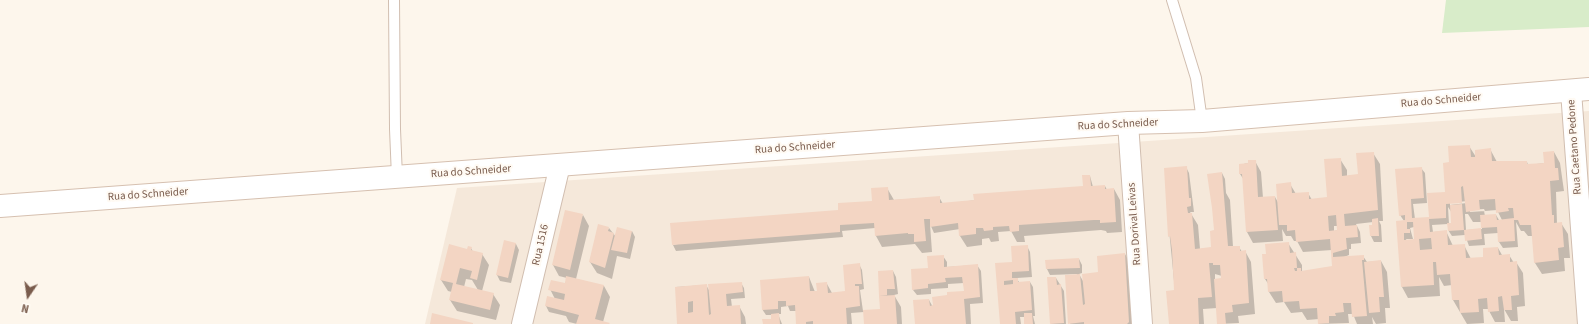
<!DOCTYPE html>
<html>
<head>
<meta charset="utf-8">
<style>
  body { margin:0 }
  #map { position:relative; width:1589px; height:324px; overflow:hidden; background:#fdf6ec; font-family:"Source Sans 3",sans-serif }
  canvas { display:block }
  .north { position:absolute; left:8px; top:276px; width:40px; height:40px; -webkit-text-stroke:3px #fffaf3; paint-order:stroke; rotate:193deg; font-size:11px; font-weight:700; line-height:16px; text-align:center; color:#7a5c4d }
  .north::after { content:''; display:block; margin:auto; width:14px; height:18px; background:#7a5c4d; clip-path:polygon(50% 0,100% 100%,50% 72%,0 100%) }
</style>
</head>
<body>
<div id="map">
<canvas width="1589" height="324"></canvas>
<div class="north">N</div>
</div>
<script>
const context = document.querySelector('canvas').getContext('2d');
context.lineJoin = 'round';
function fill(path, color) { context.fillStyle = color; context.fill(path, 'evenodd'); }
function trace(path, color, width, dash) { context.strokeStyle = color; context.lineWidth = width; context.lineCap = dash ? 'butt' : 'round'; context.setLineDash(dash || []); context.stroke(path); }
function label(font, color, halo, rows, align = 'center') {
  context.font = font + ' "Source Sans 3",sans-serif'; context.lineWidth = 4; context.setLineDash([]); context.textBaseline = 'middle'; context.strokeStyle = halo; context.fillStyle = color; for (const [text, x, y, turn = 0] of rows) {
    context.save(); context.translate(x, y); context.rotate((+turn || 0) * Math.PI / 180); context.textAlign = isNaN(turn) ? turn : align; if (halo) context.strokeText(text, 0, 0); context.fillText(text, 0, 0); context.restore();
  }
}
const residential = new Path2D(`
  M 1589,111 L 1589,324 L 425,324 L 457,188 Z`);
const green = new Path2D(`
  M 1446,0 L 1589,0 L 1589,27 L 1442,33 Z`);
const shadow = new Path2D(`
  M 1469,146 L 1476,157 L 1490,149 L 1497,162 L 1527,162 L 1528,165 L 1545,163 L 1554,152 L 1560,163 L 1564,191 L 1556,192 L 1557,224 L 1561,223 L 1568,234 L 1570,258 L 1564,258 L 1565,271 L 1542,274 L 1535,263 L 1533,236 L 1528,236 L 1524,231 L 1521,231 L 1516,222 L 1518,247 L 1503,248 L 1499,242 L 1498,233 L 1484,234 L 1485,245 L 1469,246 L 1465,235 L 1452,236 L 1448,230 L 1448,224 L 1432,225 L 1433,232 L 1446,231 L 1453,246 L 1464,245 L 1471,259 L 1484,258 L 1498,248 L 1502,255 L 1509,255 L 1514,263 L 1516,262 L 1523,273 L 1525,306 L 1517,307 L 1518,321 L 1511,321 L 1504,309 L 1505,322 L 1495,322 L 1488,309 L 1483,309 L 1484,323 L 1467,324 L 1453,300 L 1452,285 L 1444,286 L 1439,277 L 1440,296 L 1408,298 L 1402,287 L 1397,222 L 1404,221 L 1400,215 L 1421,168 L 1425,173 L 1427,203 L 1413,204 L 1415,219 L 1430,218 L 1446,193 L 1450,163 ZM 1467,201 L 1467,203 L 1450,205 L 1450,203 ZM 1448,207 L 1452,213 L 1452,223 L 1449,224 ZM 1484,209 L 1485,211 L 1470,212 L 1470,210 ZM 1497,210 L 1502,220 L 1499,220 L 1496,215 L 1485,216 L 1484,211 ZM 1465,214 L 1468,214 L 1473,222 L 1482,222 L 1482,229 L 1466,230 ZM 1414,227 L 1416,240 L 1407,241 L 1406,239 L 1413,239 L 1410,228 Z
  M 1373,153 L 1380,164 L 1383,221 L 1379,221 L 1381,225 L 1382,242 L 1374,242 L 1371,236 L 1370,226 L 1373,225 L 1373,222 L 1356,224 L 1360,232 L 1361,243 L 1351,244 L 1351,249 L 1349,249 L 1349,255 L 1344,257 L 1363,256 L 1367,262 L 1381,261 L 1387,272 L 1390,308 L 1385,308 L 1386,323 L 1376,324 L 1372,317 L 1373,324 L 1357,324 L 1353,314 L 1348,314 L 1349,323 L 1319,324 L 1319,319 L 1307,320 L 1302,312 L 1291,313 L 1284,302 L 1276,303 L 1269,292 L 1269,285 L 1265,279 L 1267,255 L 1288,243 L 1302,265 L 1302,272 L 1333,267 L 1332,250 L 1303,252 L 1297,241 L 1294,241 L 1291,236 L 1286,236 L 1282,229 L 1283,241 L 1253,243 L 1247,232 L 1244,180 L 1240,174 L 1240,165 L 1255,161 L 1261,172 L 1263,198 L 1275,197 L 1279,204 L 1290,184 L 1296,194 L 1308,193 L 1312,200 L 1328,198 L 1340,159 L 1347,170 L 1347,176 L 1359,175 ZM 1334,226 L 1338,226 L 1338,230 L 1334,231 Z
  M 1186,167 L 1189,173 L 1194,212 L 1190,212 L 1198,225 L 1200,249 L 1212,248 L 1222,173 L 1225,179 L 1226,193 L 1230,200 L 1233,247 L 1239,247 L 1242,252 L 1245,251 L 1251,262 L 1255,314 L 1238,316 L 1239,323 L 1218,324 L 1217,308 L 1203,309 L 1204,324 L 1170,324 L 1175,291 L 1167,209 ZM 1215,274 L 1222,276 L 1222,279 L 1215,280 Z
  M 1090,176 L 1093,187 L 1105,186 L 1107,190 L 1114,189 L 1120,200 L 1122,232 L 1107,233 L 1106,231 L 1101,230 L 1024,236 L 1025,242 L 1017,242 L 1011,231 L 998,232 L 999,241 L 991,242 L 989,238 L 982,239 L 982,245 L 967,247 L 960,236 L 960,229 L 934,233 L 930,224 L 932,252 L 922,253 L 915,244 L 882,247 L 876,236 L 875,228 L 842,231 L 843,237 L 676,251 L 673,245 L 839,211 L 873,202 L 887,188 L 894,200 L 939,197 L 943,204 L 1085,187 Z
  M 583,215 L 589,226 L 576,279 L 604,286 L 610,297 L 603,322 L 609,324 L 577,324 L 569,322 L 566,316 L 549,312 L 546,306 L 548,297 L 555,299 L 550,289 L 565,284 L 567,278 L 559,276 L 553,265 Z
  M 609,228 L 616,237 L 632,231 L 635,237 L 630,259 L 617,256 L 612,279 L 597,273 L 590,262 Z
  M 505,241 L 516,244 L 519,250 L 511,283 L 500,281 L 497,275 Z
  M 1027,246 L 1030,252 L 1032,277 L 1017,278 L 1017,279 L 1019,282 L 1030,282 L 1033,287 L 1035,316 L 1033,316 L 1035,324 L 1025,324 L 1025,317 L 1020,317 L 1021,324 L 1001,324 L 996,264 L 1013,266 Z
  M 471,248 L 473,252 L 482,254 L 489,265 L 482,291 L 493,294 L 500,305 L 496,320 L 457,311 L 450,300 L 452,292 L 448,291 L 441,280 ZM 466,279 L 472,280 L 478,290 L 464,287 Z
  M 1125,254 L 1131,265 L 1134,324 L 1070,324 L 1077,274 L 1050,275 L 1047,269 L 1079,259 L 1082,265 L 1082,273 L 1079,274 L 1083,281 L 1099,273 Z
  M 943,256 L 947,262 L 947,267 L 977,265 L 981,271 L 983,303 L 970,304 L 971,324 L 916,324 L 929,300 L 934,309 L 964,291 L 964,283 L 948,284 L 948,288 L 931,289 L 931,294 L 917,295 L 913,290 L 929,269 Z
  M 859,264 L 862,270 L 864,289 L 860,290 L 863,311 L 882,310 L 880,295 L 893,271 L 896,277 L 898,294 L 894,295 L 901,307 L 902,324 L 865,324 L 864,312 L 851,313 L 852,324 L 797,324 L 796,311 L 790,311 L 788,306 L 781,307 L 781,314 L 778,314 L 782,324 L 764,324 L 772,320 L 772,315 L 766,315 L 762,309 L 809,277 L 815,292 L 818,292 L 827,284 L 832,293 L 846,292 Z
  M 1048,278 L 1056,278 L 1064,291 L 1066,324 L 1051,324 Z
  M 741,283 L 744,288 L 745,298 L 731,299 L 732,307 L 739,306 L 745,317 L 746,324 L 678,324 L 676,287 L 706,285 L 709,290 Z`);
const building = new Path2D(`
  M 1470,145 L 1471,157 L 1475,157 L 1475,150 L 1491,148 L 1492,161 L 1527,161 L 1527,164 L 1544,163 L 1543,152 L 1554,151 L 1555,168 L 1558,168 L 1559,180 L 1550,181 L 1552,215 L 1554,215 L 1554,223 L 1562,222 L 1564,247 L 1558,248 L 1559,260 L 1534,263 L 1531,225 L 1520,225 L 1518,220 L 1514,220 L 1515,241 L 1498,242 L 1497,227 L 1481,228 L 1482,239 L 1465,241 L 1464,230 L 1481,228 L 1480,215 L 1496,214 L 1497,220 L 1514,218 L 1513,208 L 1508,208 L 1509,211 L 1496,213 L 1495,199 L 1479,200 L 1480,210 L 1466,212 L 1463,186 L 1461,187 L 1462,203 L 1446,204 L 1446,218 L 1429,219 L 1430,232 L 1447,230 L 1448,245 L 1465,244 L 1466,258 L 1483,257 L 1483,248 L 1498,247 L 1499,255 L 1510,254 L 1510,262 L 1517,261 L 1519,295 L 1511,296 L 1512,310 L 1504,310 L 1502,296 L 1498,297 L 1499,311 L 1488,312 L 1487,298 L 1478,299 L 1479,312 L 1460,313 L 1459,300 L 1452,300 L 1450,274 L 1437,275 L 1436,262 L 1433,262 L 1434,285 L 1401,287 L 1396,221 L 1405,220 L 1405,215 L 1399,216 L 1395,169 L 1422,167 L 1424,198 L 1411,199 L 1412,218 L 1429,217 L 1427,193 L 1445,192 L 1443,163 L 1449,162 L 1448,146 ZM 1407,222 L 1413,222 L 1414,239 L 1404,240 L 1404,233 L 1410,233 L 1410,229 L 1407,229 ZM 1431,238 L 1432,249 L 1420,250 L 1419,239 Z
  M 1374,152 L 1378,210 L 1344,214 L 1345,226 L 1357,225 L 1358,237 L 1346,238 L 1347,249 L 1333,253 L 1333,257 L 1364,255 L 1364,260 L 1362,260 L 1367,316 L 1352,317 L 1351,303 L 1343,303 L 1344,312 L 1335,313 L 1336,316 L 1329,316 L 1329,323 L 1318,324 L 1317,308 L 1300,309 L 1299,301 L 1283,302 L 1282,291 L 1268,292 L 1267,279 L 1264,279 L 1262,254 L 1266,254 L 1265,244 L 1289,242 L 1290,253 L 1296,252 L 1297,268 L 1294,268 L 1295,271 L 1297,271 L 1297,268 L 1301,268 L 1301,271 L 1332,266 L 1330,239 L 1296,242 L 1295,230 L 1287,231 L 1287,225 L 1279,225 L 1276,184 L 1291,182 L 1292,193 L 1309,192 L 1309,199 L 1327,197 L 1324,159 L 1341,158 L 1342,176 L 1358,174 L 1356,153 ZM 1336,215 L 1337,230 L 1329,231 L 1328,216 Z
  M 1248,160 L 1256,160 L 1258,197 L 1275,196 L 1278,230 L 1246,232 L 1242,174 L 1239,174 L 1239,164 L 1248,163 Z
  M 1187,166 L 1189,198 L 1191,198 L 1191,206 L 1187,207 L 1188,213 L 1192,213 L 1195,249 L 1211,247 L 1210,231 L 1214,230 L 1212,208 L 1207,174 L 1222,172 L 1228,246 L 1240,246 L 1240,251 L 1246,250 L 1249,303 L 1232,305 L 1233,312 L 1225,313 L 1226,324 L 1217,324 L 1214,279 L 1221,278 L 1220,265 L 1213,265 L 1213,263 L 1209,263 L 1212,297 L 1198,298 L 1199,324 L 1169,324 L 1166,291 L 1174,290 L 1172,250 L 1170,236 L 1168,237 L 1164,168 Z
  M 1082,175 L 1090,175 L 1091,186 L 1105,185 L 1105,189 L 1114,188 L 1116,222 L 1100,223 L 1100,220 L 1094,220 L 1019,225 L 1019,231 L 1010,232 L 1009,226 L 993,227 L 993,230 L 984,231 L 983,228 L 976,228 L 976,234 L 959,236 L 958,223 L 930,227 L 930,219 L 924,219 L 926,241 L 914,242 L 914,234 L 908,234 L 908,233 L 875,236 L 874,223 L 840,225 L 840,232 L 672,245 L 670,223 L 838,210 L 838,203 L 872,201 L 871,188 L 888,187 L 889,200 L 940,196 L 940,203 L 974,200 L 973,194 L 1083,186 Z
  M 1462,204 L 1464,230 L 1448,231 L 1447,223 L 1451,223 L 1450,205 Z
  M 565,210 L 583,214 L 570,270 L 552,265 Z
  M 1378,218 L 1379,236 L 1370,236 L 1369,225 L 1372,225 L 1372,219 Z
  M 598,224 L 609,227 L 608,231 L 614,233 L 605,268 L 589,262 Z
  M 617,227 L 632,231 L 627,253 L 611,250 Z
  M 504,240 L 516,243 L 508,278 L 496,275 Z
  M 449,244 L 467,249 L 468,246 L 472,247 L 471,250 L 483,253 L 477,280 L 470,278 L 472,271 L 460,268 L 456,284 L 494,293 L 490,310 L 449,300 L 453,283 L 440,280 Z
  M 1028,245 L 1029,271 L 1012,272 L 1012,278 L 1018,278 L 1018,282 L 1030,281 L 1032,310 L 1015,312 L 1016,324 L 1000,324 L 995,263 L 1012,262 L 1011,246 ZM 1013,280 L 1013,284 L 1004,285 L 1004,281 Z
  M 1125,253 L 1129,322 L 1127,324 L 1084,324 L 1084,322 L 1068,324 L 1065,275 L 1080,274 L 1083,305 L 1085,304 L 1082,274 L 1098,272 L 1097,256 Z
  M 944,255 L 944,267 L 978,264 L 980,297 L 964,299 L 966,324 L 915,324 L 913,300 L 929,299 L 930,306 L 933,305 L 932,297 L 947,295 L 947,292 L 964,291 L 962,277 L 945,278 L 946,282 L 928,284 L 928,288 L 912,290 L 911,269 L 928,268 L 927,256 Z
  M 1079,258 L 1080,268 L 1046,269 L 1045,260 Z
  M 1381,260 L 1384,297 L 1379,297 L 1380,312 L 1369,313 L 1364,262 Z
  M 860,263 L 862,284 L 855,284 L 855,286 L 859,286 L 860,306 L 846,308 L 847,324 L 813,324 L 813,321 L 806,322 L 806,324 L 796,324 L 795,305 L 786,306 L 786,301 L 778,301 L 778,309 L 762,310 L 760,280 L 809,276 L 810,291 L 817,291 L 816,283 L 827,282 L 828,293 L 845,291 L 843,265 Z
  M 893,270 L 895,289 L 887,289 L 887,295 L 879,296 L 878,271 Z
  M 566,276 L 604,285 L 595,319 L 610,323 L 609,324 L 576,324 L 579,315 L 545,306 L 547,296 L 564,300 L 565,294 L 548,290 L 551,280 L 565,283 Z
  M 1047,277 L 1056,277 L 1057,285 L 1061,284 L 1064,323 L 1050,324 Z
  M 742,282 L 743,292 L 726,294 L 727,306 L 740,305 L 741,324 L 677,324 L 675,287 L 707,284 L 709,315 L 711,314 L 708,284 ZM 693,301 L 693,312 L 688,313 L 688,302 Z
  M 895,295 L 897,324 L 864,324 L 863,310 L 880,309 L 879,296 Z
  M 432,313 L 473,323 L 473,324 L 430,324 Z
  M 779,313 L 780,324 L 763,324 L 762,319 L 771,319 L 771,314 Z
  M 1024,313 L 1032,313 L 1033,324 L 1024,324 Z`);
const lane = new Path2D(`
  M 394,0 L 395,129 L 397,177
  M 1172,0 L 1196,78 L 1202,121`);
const street = new Path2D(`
  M 1571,91 L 1588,324
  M 1128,123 L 1142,324
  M 522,324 L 560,165`);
const secondary = new Path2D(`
  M 0,206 L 1128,123 L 1202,121 L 1589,89`);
const streetNames = [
  ["Rua do Schneider",1441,101,-5],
  ["Rua do Schneider",1118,125,-3],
  ["Rua Caetano Pedone",1575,147,-94],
  ["Rua do Schneider",795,148,-4],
  ["Rua do Schneider",471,172,-4],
  ["Rua do Schneider",148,195,-4],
  ["Rua Dorival Leivas",1135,224,-94],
  ["Rua 1516",541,245,-77]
];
fill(residential, '#f5e8da');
fill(green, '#d8ecc9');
fill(shadow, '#0003');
fill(building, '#f3d5c3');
trace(lane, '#d1beb0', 12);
trace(street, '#d1beb0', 22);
trace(secondary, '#d6c0b0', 24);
trace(lane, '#fff', 10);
trace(street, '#fff', 20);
trace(secondary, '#fff', 22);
label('11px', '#7a5c4d', '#fffaf3', streetNames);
</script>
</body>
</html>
